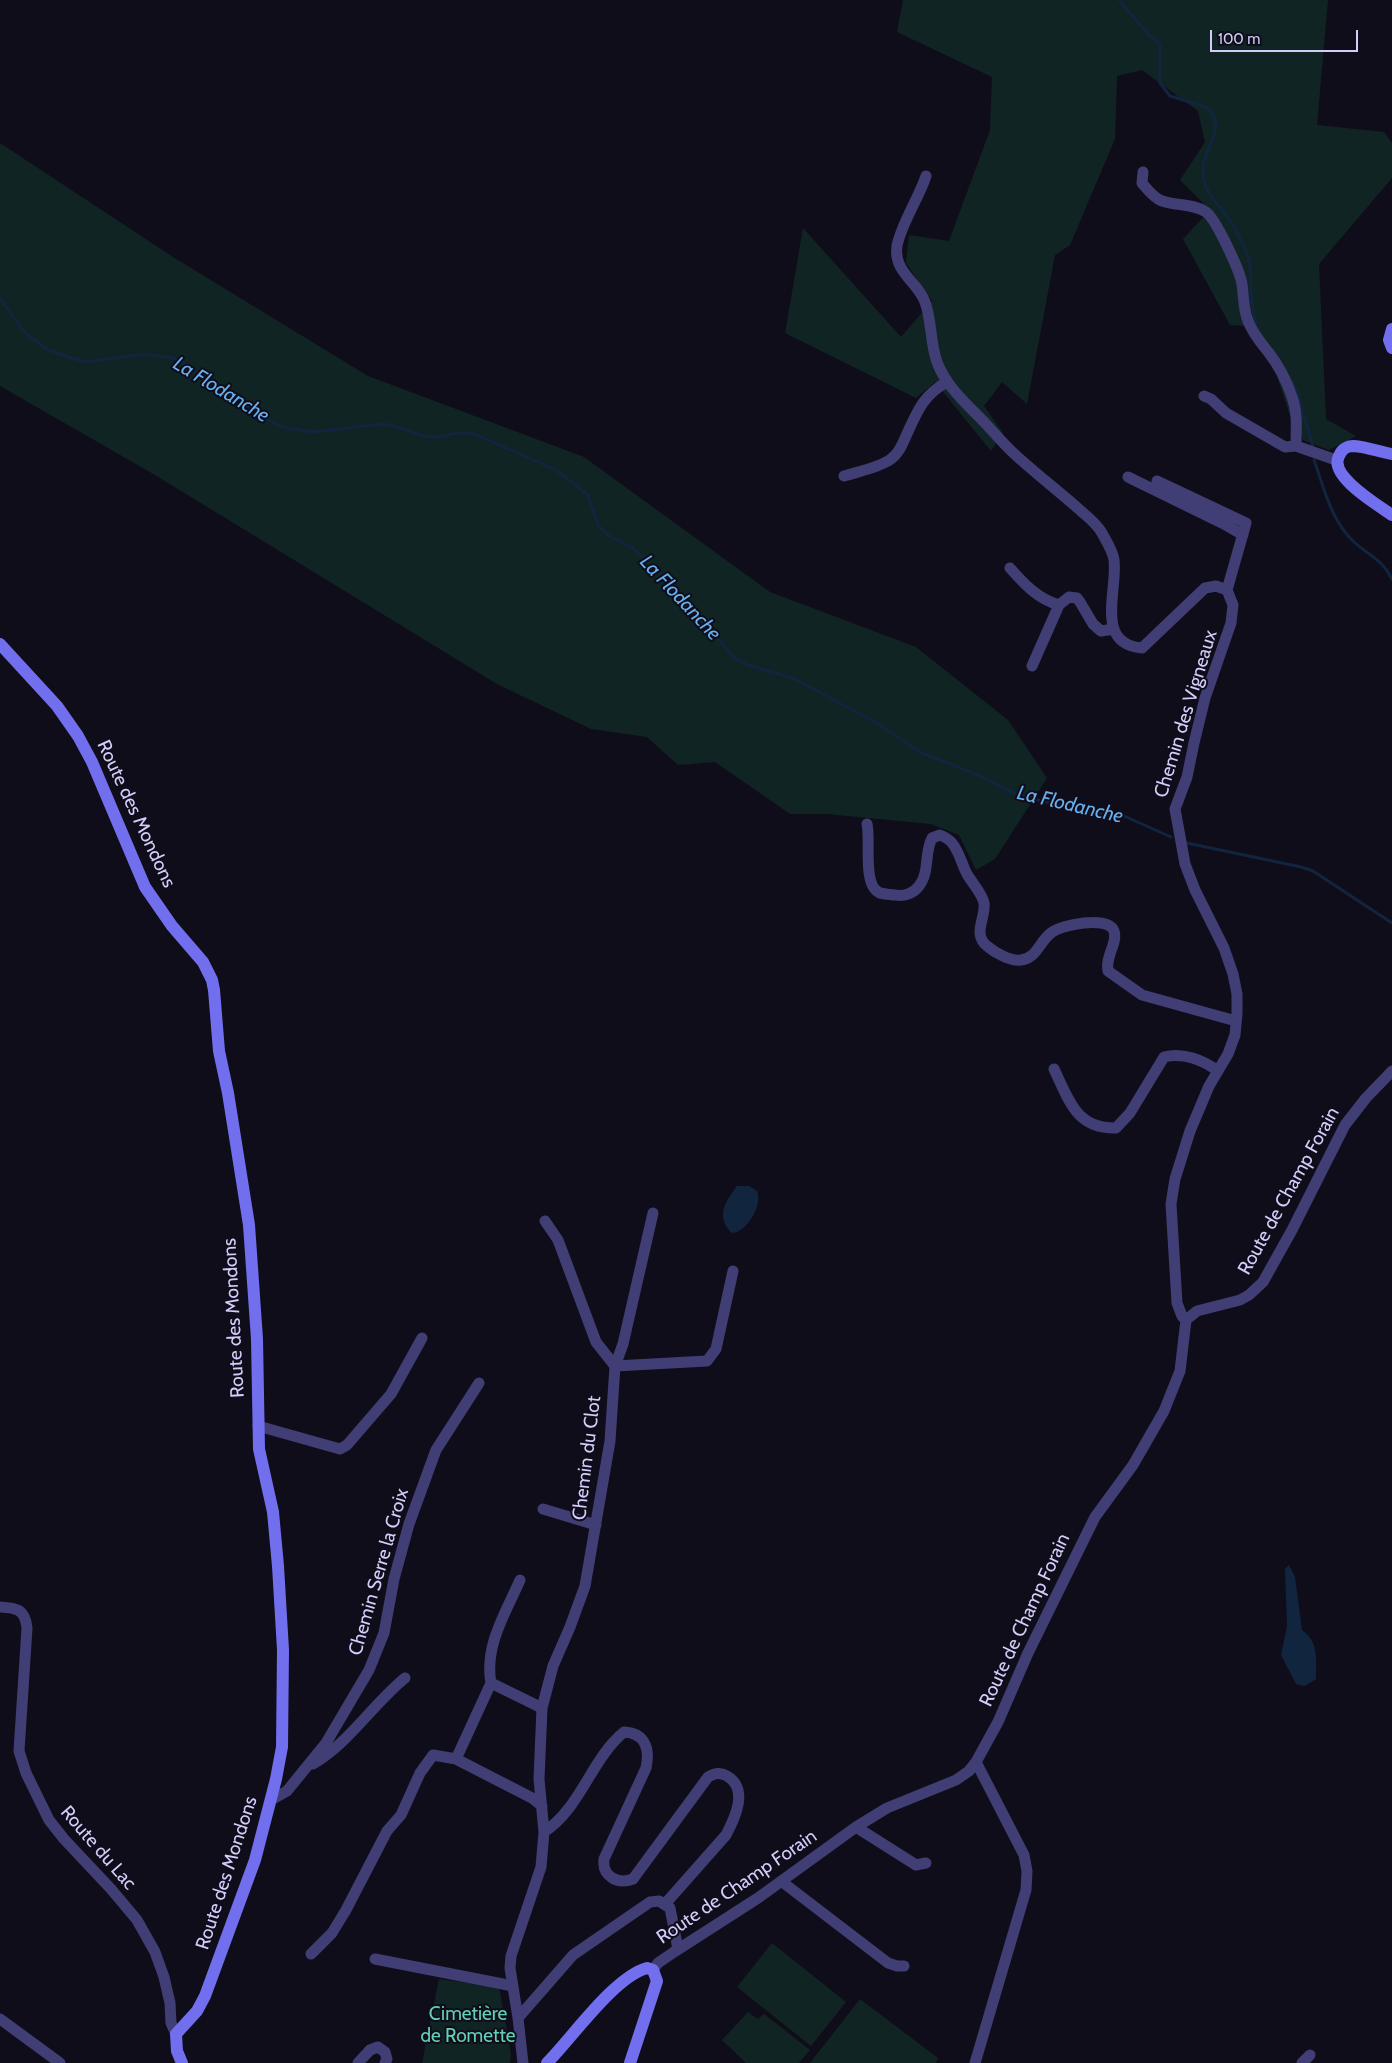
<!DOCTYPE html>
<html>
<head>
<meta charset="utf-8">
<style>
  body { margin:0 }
  #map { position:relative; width:1392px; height:2063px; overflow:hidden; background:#100d1b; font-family:Cabin,sans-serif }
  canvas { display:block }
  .scale { position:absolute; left:1210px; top:30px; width:148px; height:22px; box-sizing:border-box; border:2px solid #d2cdf9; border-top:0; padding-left:6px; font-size:15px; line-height:18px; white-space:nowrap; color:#d2cdf9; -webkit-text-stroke:4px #100d1b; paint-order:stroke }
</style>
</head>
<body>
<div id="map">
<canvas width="1392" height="2063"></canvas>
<div class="scale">100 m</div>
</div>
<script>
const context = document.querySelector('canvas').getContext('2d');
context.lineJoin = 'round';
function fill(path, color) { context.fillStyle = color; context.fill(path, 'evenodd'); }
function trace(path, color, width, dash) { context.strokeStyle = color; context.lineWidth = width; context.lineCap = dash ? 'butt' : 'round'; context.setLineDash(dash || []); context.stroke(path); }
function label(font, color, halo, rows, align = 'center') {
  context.font = font + ' Cabin,sans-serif'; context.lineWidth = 4; context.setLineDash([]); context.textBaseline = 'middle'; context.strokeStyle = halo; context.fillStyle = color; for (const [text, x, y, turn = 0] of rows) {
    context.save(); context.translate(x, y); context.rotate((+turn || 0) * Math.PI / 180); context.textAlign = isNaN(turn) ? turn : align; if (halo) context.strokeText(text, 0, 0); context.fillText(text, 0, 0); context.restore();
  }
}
const green = new Path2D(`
  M 903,0 L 1328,0 L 1317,125 L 1384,132 L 1392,143 L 1392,178 L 1319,264 L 1326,419 L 1356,436 L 1329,450 L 1303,440 L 1289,413 L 1275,370 L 1245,326 L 1230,325 L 1183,239 L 1210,210 L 1180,180 L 1205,142 L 1198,111 L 1142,70 L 1117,76 L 1115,139 L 1070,245 L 1055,255 L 1027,404 L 1002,382 L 984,406 L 1003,433 L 991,451 L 935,382 L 916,398 L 785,333 L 803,228 L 901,337 L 932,301 L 906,263 L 909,235 L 949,241 L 990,130 L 992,77 L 897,32 Z
  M 0,143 L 173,257 L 368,376 L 584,457 L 770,592 L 916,647 L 1008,720 L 1047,778 L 995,859 L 976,870 L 959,835 L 931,824 L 827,814 L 790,814 L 715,762 L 678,765 L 647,737 L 591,729 L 497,684 L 155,475 L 0,386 Z
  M 772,1943 L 846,2002 L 811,2046 L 737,1987 Z
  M 439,1979 L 499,1987 L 511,2053 L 510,2063 L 422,2063 Z
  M 860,1999 L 938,2058 L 936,2063 L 810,2063 Z
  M 748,2012 L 758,2019 L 764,2014 L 810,2050 L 799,2063 L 746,2063 L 722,2040 Z`);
const water = new Path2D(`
  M 737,1186 L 749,1186 L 757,1191 C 763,1205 747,1232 732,1233 C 715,1217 725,1202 737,1186 Z
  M 1289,1565 L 1295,1577 L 1302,1630 C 1319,1642 1316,1660 1316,1679 L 1305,1686 L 1296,1684 L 1281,1655 L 1287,1626 L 1285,1569 Z`);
const stream = new Path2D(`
  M 1119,0 L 1149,35 L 1160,44 L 1160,83 L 1170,96 L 1206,107 C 1229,125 1204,148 1203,167 C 1201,191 1219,205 1232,223 C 1237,232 1242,242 1246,251 C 1252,264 1250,277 1251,292 C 1252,304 1254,315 1256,326
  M 0,298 L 24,332 L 48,350 L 84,362 L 144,354 L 175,358 L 221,388 L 252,412 L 282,427 L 312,432 L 382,424 C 400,425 415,436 432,437 C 446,437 455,431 472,433 L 556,470 L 588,495 L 598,525 L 608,535 L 632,548 L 655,568 L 735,658 L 748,665 L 793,678 L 875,722 L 922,753 L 973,773 L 1018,795 L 1091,813 L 1124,816 L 1171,837
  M 1292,381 L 1297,392 L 1313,447
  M 1314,460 C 1324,488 1331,520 1353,541 C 1368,555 1382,559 1392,579
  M 1187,843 L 1301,867 L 1313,871 L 1392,923`);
const street = new Path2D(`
  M 1143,172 L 1142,183 C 1147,189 1154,198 1162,201 C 1176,206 1193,203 1206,212 C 1216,219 1240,271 1242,284 C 1244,297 1243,309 1248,321 C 1253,334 1261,343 1269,353 C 1279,366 1287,382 1292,397 C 1298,413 1296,430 1296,446
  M 926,176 C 919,198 901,224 897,246 C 893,272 918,282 925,302 C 932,321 930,343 937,362 C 946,387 968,405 986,424 C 997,436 1008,449 1020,459 C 1040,477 1061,493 1081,511 C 1088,517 1097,524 1102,533 C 1106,541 1113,551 1114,560 C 1118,590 1094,644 1142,648 L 1205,588 L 1216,586 L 1227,590 L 1233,605 L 1231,623 L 1205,698 L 1194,743 L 1187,777 L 1175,809 L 1185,864 L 1195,890 L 1224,948 L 1233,974 L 1237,994 L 1237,1013 L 1235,1035 L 1228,1054 L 1209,1086 L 1190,1131 L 1175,1179 L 1171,1204 L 1177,1303 L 1182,1316 L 1186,1320
  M 1204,396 L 1211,399 L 1226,413 L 1285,447 L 1296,446 L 1336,460
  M 844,476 C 857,472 881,467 891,459 C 899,453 902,445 906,436 C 917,412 923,395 947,382
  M 1128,477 L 1224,524 L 1243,535
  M 1157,481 L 1246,523 L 1227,590
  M 1010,568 C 1024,584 1038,599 1059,605
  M 1032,666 L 1059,605 L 1069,597 L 1077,598 L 1080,602 L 1093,624 L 1101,631 L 1114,629
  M 867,824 C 871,841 862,886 880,893 C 885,894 891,895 896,895 C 904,897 914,893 919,886 C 930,872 924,853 932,838 L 940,835 C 945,837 949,839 952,843 C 959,851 962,865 967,874 C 972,883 982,893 984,903 C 986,918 972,934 987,946 C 994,952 1011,962 1021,960 C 1037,958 1039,942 1051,933 C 1060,925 1108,915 1114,931 C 1118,943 1105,956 1108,971 L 1142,995 L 1236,1021
  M 1054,1069 C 1069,1100 1076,1129 1116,1128 L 1130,1113 L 1164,1057 C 1183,1052 1203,1060 1218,1071
  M 653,1213 L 623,1344 L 615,1366 L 707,1361 L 716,1349 L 733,1271
  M 258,1426 L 340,1449 L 347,1445 L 391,1394 L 422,1338
  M 543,1509 L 596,1525
  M 0,1607 C 17,1608 25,1609 27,1628 L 19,1751 L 26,1773 L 49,1820 L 64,1839 L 111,1889 L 137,1920 L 155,1952 L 164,1977 L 170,2003 L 171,2023 L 176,2034
  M 542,1708 L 553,1666 L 570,1627 L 585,1586 L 610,1441 L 615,1366 L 596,1342 L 558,1240 L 545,1221
  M 456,1759 L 491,1683
  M 313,1764 C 348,1744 373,1704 405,1678
  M 271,1800 L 287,1791 L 326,1743 L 369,1670 L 384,1633 L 394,1579 L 409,1524 L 436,1450 L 479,1383
  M 856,1827 L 916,1865 L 926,1863
  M 544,1832 C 581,1808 591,1759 624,1732 C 646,1733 650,1750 646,1768 L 604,1859 C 602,1876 617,1885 633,1879 L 708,1777 C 715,1773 720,1772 727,1776 C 749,1789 735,1818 726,1835 L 665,1904
  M 781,1881 L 888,1963 L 897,1966 L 904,1966
  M 311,1954 L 332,1933 L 346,1910 L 387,1831 L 401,1815 L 420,1773 L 433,1755 L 456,1759 L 532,1798 L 542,1806
  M 375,1959 L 513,1986
  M 653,1970 L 658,1963 L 674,1952 L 758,1898 L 856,1827 L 887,1808 L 956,1780 L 969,1771 L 976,1762 L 998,1722 L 1028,1653 L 1095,1517 L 1133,1465 L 1164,1411 L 1180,1371 L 1186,1320 L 1197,1311 L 1240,1300 L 1249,1295 L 1263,1282 L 1292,1230 L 1345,1125 L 1366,1098 L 1392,1071
  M 518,2018 L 510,1968 L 511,1956 L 541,1867 L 544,1832 L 539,1779 L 542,1708 L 491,1683 C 484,1646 506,1612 520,1580
  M 0,2019 L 60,2063
  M 358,2063 L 370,2050 L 378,2047 L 385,2052 L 387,2059 L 385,2063
  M 523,2063 L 518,2018 L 573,1955 L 650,1902 L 659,1901 L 670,1908 L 678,1949
  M 975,2063 L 1026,1890 L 1027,1871 L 1024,1855 L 976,1762
  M 1302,2063 L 1310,2055`);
const secondary = new Path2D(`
  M 1392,329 L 1389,340 L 1392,348
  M 1392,454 C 1380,452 1367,447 1354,446 C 1346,446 1342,449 1339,456 C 1328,476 1378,505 1392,515
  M 0,644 L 57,706 L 78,736 L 92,762 L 145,887 L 172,926 L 203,962 L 212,980 L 214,990 L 219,1051 L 228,1093 L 249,1225 L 257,1339 L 259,1449 L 273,1512 L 278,1566 L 283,1650 L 282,1747 L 276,1779 L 255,1860 L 205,1996 L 197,2011 L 176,2034 L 177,2051 L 182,2063
  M 547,2063 C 572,2038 614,1977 647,1968 L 653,1970 L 657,1981 L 630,2063`);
const streetNames = [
  ["Chemin des Vigneaux",1186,714,-73],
  ["Route des Mondons",136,814,65],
  ["Route de Champ Forain",1289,1191,-61],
  ["Route des Mondons",234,1318,-93],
  ["Chemin du Clot",587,1458,-83],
  ["Chemin Serre la Croix",379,1572,-74],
  ["Route de Champ Forain",1025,1620,-65],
  ["Route du Lac",98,1848,49],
  ["Route des Mondons",227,1873,-72],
  ["Route de Champ Forain",737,1887,-34]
];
const parkNames = [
  ["Cimetière",468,2014],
  ["de Romette",468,2036]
];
const waterNames = [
  ["La Flodanche",221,390,31],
  ["La Flodanche",680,598,47],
  ["La Flodanche",1070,805,13]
];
fill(green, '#112424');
fill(water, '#12253f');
trace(stream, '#12253f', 3);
trace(street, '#403e75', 11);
trace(secondary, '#726fee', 12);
label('19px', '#d2cdf9', '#100d1b', streetNames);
label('19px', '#63d0b5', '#100d1b', parkNames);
label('italic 20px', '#67afed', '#100d1b', waterNames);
</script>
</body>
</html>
